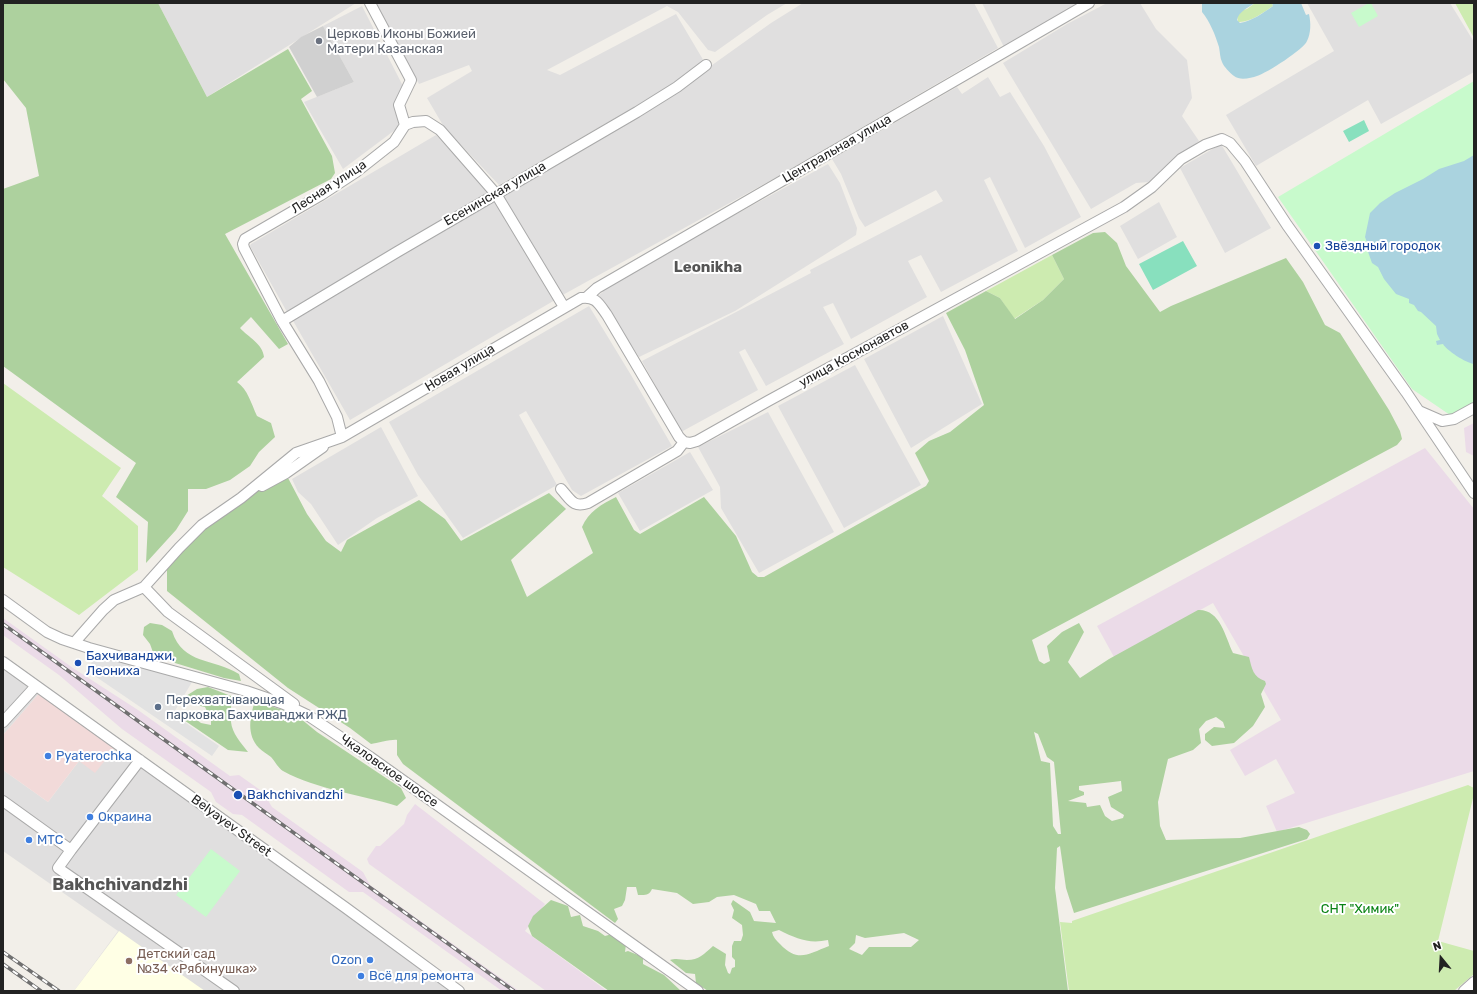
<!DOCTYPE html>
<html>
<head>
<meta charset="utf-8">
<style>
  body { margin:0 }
  #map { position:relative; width:1477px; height:994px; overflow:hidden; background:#f2efe9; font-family:Rubik,sans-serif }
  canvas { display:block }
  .frame { position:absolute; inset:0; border:4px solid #222; pointer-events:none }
  .north { position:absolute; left:1421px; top:938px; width:40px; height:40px; -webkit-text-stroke:3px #fff; paint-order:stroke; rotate:342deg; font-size:11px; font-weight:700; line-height:16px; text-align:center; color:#222 }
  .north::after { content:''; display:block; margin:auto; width:14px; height:18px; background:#222; clip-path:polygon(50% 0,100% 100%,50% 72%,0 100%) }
</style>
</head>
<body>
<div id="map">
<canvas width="1477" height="994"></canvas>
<div class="frame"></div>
<div class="north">N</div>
</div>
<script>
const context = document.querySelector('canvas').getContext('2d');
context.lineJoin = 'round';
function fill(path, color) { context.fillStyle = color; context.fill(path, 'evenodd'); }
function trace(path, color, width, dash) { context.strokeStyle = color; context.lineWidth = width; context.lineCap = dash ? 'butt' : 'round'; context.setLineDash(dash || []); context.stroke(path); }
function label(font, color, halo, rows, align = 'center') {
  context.font = font + ' Rubik,sans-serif'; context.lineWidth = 4; context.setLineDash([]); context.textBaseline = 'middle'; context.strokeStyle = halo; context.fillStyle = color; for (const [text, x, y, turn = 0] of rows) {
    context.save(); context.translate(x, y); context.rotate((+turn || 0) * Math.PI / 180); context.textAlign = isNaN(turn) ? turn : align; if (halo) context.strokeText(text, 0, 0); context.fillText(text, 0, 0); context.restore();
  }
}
const residential = new Path2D(`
  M 158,3 L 356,3 L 207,97 Z
  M 374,3 L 787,3 L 767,15 L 715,52 L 708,50 L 678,12 L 667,6 L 547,70 L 560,75 L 676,14 L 705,63 L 664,90 L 499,185 L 444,127 L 427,98 L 472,71 L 469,65 L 419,84 Z
  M 803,3 L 974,3 L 998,48 L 775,178 L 559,297 L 501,197 L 708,68 L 771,23 Z
  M 982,3 L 1083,3 L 1004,47 Z
  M 1107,3 L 1140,3 L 1156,29 L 1187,60 L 1192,98 L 1182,116 L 1199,141 L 1149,182 L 1136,183 L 1091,209 L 1003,63 L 1067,24 Z
  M 1307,3 L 1450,3 L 1474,42 L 1474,72 L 1381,124 L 1368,100 L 1256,166 L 1226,115 L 1334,51 Z
  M 362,6 L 405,90 L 396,106 L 399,127 L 343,169 L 304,102 L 354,82 L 323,26 Z
  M 988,77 L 1000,97 L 1010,92 L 1044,146 L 1081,217 L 1025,248 L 990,177 L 984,180 L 1018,251 L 941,292 L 921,255 L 908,261 L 927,297 L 851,339 L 833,303 L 823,307 L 844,344 L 766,386 L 745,349 L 739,352 L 758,390 L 681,432 L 642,361 L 811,273 L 810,270 L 943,201 L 936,190 L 865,227 L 859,218 L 841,174 L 832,159 L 957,87 L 962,94 Z
  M 436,135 L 489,192 L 287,312 L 250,246 L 251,244 Z
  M 1221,144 L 1271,228 L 1225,253 L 1180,168 Z
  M 828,164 L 840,183 L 857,228 L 856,235 L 735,311 L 639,357 L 599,295 L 603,292 L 601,288 Z
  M 495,200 L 555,300 L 350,420 L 292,319 Z
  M 1159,202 L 1177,237 L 1138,259 L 1120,226 Z
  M 589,306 L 631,375 L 672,446 L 581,496 L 572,490 L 526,411 L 519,415 L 557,485 L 463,538 L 418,475 L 389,422 Z
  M 943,316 L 982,404 L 911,448 L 864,359 Z
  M 855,365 L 921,485 L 844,528 L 778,406 Z
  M 768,412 L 834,532 L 759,573 L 721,508 L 720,487 L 698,447 Z
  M 381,427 L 418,496 L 377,518 L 338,545 L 311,504 L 298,492 L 292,479 Z
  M 690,452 L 713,490 L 640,531 L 618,493 Z
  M 3,662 L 42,690 L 3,735 Z
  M 118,744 L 459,991 L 74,991 L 118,931 L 3,851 L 3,770 L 48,802 L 79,761 Z`);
const commercial = new Path2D(`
  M 42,690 L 118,744 L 95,773 L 79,761 L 48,802 L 3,770 L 3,735 Z`);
const industrial = new Path2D(`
  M 1474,423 L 1474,456 L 1466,452 L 1464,428 Z
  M 1425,448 L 1474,509 L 1474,771 L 1277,832 L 1266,806 L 1295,793 L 1276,759 L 1245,776 L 1230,750 L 1281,720 L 1213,603 L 1114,657 L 1097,626 Z
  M 3,618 L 73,668 L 138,710 L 230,776 L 239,775 L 263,792 L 272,807 L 363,872 L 370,885 L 519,991 L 502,991 L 363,892 L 349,892 L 242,815 L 233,814 L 216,802 L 211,792 L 122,729 L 59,675 L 3,635 Z
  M 415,804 L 545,904 L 525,931 L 607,991 L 546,991 L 369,864 L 367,859 L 376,846 L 380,846 L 404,824 L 407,815 Z`);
const education = new Path2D(`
  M 119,931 L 205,991 L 74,991 Z`);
const religious = new Path2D(`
  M 323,26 L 354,82 L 317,97 L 289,47 L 301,37 Z`);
const grass = new Path2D(`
  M 1255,3 L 1272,3 L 1273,6 C 1264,12 1250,23 1238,22 L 1237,16 L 1243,10 L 1247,9 Z
  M 1455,3 L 1474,3 L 1474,38 Z
  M 1052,255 L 1064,279 L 1043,300 L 1014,319 L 1000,298 L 986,291 Z
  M 3,383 L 121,468 L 102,496 L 138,526 L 138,570 L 79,615 L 3,567 Z
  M 1468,785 L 1474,788 L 1474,794 L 1438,941 L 1474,951 L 1474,974 L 1454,991 L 1069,991 L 1060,922 L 1072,923 L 1072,921 Z`);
const forest = new Path2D(`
  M 3,3 L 158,3 L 207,97 L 288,49 L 312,91 L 301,99 L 332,156 L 335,173 L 331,179 L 225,234 L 288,344 L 279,349 L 251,317 L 240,328 C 248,337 263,344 264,357 L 237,382 C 248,390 251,403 257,416 L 271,423 L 275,437 L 259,452 L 250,466 L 230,480 L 206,489 L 188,489 L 188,511 L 176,530 L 146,563 L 148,522 L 116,497 L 136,463 L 3,366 L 3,189 L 39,176 L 26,108 L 3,79 Z
  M 1105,232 L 1117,243 L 1126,266 L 1160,312 L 1171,306 L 1286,258 L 1303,282 L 1325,325 L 1340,333 L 1389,410 L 1400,431 L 1402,439 L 1397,445 L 1032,640 L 1039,661 L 1044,664 L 1050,661 L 1047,646 L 1062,632 L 1079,623 L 1084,632 L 1068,662 L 1080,678 L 1109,659 L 1198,610 C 1220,609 1225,636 1233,653 L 1249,657 C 1252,669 1253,677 1265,681 L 1266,684 L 1261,694 L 1265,707 L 1253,726 L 1234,743 L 1212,746 L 1205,740 L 1205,734 L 1214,727 L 1225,728 L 1223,722 L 1216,717 L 1206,721 L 1199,729 L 1201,743 L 1193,750 L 1168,759 L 1158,802 L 1160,826 L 1166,840 L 1240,838 L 1299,827 L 1307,830 L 1310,834 L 1307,839 L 1074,913 L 1066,888 L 1060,846 L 1057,848 L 1055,888 L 1068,991 L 708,991 L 696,983 L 695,974 L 686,973 L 670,960 C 677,958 681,960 687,960 C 699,960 704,954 713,946 L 726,954 L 725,965 L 728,973 L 730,974 L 732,968 L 735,967 L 735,960 L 732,957 L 732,946 L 734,941 L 741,941 L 743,935 L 742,925 L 732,918 L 734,910 L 731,904 L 733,900 L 750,912 L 754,921 L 776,923 L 770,911 L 759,911 L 756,904 L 734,895 L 717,897 L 709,902 L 693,904 L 677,893 L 652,889 C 649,896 645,895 638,895 L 636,887 L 627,887 L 625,900 L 622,906 L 614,909 L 618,919 L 615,923 L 403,764 L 397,755 L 397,740 C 393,739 377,743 371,744 L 350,728 L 288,688 L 167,591 L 167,567 L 203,528 L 252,494 L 287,476 L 307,514 L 326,541 L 341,552 L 347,540 L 419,500 L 445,519 L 461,541 L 549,493 L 566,509 L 511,560 L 527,597 L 593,553 L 582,527 C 588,512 602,504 616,497 L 634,530 L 640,534 L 704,497 L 736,536 L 752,572 L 758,577 L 764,577 L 926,486 L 929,481 L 915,453 L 929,441 L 950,432 L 984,405 L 965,350 L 946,313 L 986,291 L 1000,298 L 1015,319 L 1043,300 L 1064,279 L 1052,255 L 1093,233 ZM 1034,732 L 1038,734 L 1047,757 L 1054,762 L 1061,834 L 1058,834 L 1053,826 L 1050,763 L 1041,761 ZM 1121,781 L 1122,791 L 1108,797 L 1111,807 L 1124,815 L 1123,818 L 1112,821 L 1105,816 L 1100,805 L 1087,807 L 1086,803 L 1068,801 L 1084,795 L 1084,792 L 1079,790 L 1079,786 ZM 779,930 C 797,939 809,944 828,940 L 829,946 C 808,954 798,963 780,944 C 776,940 773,937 772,932 ZM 904,933 L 919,940 L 911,947 L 869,947 L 862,955 L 849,949 L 855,943 L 856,935 L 865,938 Z
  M 150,623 L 162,625 L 172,631 C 183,665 213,658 239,674 L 241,681 L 224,678 L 162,659 L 154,655 L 150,644 L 143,635 L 144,627 Z
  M 208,687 L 231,696 C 232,705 230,713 231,722 C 232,733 241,743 248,752 L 228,750 L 175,714 L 187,713 L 201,723 L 211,725 L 211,719 L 205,707 L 187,703 L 186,696 L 197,689 Z
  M 255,701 L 295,714 L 317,732 L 401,788 L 406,798 L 397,806 C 359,794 318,790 283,771 C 278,768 275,761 271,757 C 267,754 262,751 259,748 C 246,735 250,716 255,701 Z
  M 551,900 L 568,906 L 571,917 L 580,915 L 583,926 L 598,931 L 605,936 L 612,934 L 626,944 L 625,952 L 628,951 L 643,957 L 643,964 L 664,975 L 681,991 L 609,991 L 532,936 L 528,926 L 533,916 Z`);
const park = new Path2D(`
  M 1369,3 L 1371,3 L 1378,16 L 1359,27 L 1351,13 Z
  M 1474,81 L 1474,402 L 1450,415 L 1412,389 L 1278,197 Z
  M 211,849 L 240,871 L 206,917 L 176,895 Z`);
const pitch = new Path2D(`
  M 1364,120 L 1369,131 L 1349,142 L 1343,131 Z
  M 1183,241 L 1197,266 L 1153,290 L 1139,264 Z`);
const parking = new Path2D(`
  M 94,654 L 192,682 L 173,714 L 219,746 L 212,756 L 89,672 Z`);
const water = new Path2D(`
  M 1202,3 L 1255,3 C 1249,7 1238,12 1237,20 L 1240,23 C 1252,21 1263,13 1273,6 L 1272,3 L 1301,3 L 1306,15 L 1309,14 C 1311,23 1311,33 1307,41 C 1304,49 1267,73 1257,76 C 1251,78 1240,81 1234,76 C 1230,73 1224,67 1222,62 C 1220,58 1220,52 1219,47 C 1215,34 1210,22 1202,12 Z
  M 1474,155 L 1474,364 C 1466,363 1446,350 1443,344 L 1437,345 L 1436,341 L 1440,340 L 1437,334 L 1436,326 L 1421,312 L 1418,311 L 1414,305 L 1409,303 L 1409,299 L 1396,294 L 1384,279 L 1378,267 L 1372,263 L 1367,249 L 1368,245 L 1365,237 L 1370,213 L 1380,203 L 1395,193 L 1423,179 L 1439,169 L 1464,161 Z`);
const minor = new Path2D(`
  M 370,3 L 411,80 L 399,105 L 405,125
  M 405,125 L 413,122 L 426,121 L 440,130 L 496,194 L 564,307
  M 587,297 L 597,288 L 1089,3
  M 282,321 L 397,252 L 637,112 L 677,87 L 706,65
  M 1419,411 L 1442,421 L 1454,419 L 1474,408
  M 342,437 L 337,417 L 319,381 L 282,321 L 244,248 L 243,244 L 245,239 L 321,195 L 356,172 L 394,142 L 405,125
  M 684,442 L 690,443 L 697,441 L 768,401 L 1124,207 L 1152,187 L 1181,159 L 1205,145 L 1222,139 L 1230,143 L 1245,161 L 1287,225 L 1406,392 L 1474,493
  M 262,486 L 286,473 L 323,447
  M 561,489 C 571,500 573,508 588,503 L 677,451 L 684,442
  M 144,587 L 168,612 L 294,704
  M 3,600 L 47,632 L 62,639 L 89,648 L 246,691 L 284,704 L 309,716 L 370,757 L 698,991
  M 74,643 L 103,610 L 114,600 L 144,587 L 179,548 L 202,525 L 241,498 L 296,453 L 342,437 L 581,298 C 596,296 599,304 607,315 L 679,437 L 684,442
  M 3,662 L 346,908 L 459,991
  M 3,722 L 36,686
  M 3,801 L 71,850 L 58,868 L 234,991
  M 71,850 L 140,760
  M 1464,991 L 1474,982`);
const rail = new Path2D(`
  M 3,624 L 514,991
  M 3,952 L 59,991
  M 3,964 L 41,991`);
const markers = [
  [319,41,4,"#6b7280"],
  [1317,246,4,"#1a4fb4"],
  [78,663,4,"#1a4fb4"],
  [158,707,4,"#5c6f8a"],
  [48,756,4,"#3f7fe0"],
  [238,795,5,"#1a4fb4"],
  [90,817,4,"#3f7fe0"],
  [29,840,4,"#3f7fe0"],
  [370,960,4,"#3f7fe0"],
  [129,961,4,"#8d6e63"],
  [361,976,4,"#3f7fe0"]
];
const worshipNames = [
  ["Церковь Иконы Божией",327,34],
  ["Матери Казанская",327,49]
];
const streetNames = [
  ["Центральная улица",837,149,-30],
  ["Лесная улица",329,187,-33],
  ["Есенинская улица",495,194,-30],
  ["улица Космонавтов",854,354,-29],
  ["Новая улица",460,368,-31],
  ["Чкаловское шоссе",389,771,35],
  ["Belyayev Street",231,826,36]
];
const transitNames = [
  ["Звёздный городок",1325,246],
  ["Бахчиванджи,",86,656],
  ["Леониха",86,671],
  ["Bakhchivandzhi",247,795]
];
const serviceNames = [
  ["Перехватывающая",166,700],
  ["парковка Бахчиванджи РЖД",166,715]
];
const shopNames = [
  ["Pyaterochka",56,756],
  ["Окраина",98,817],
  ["МТС",37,840],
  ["Ozon",362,960,"right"],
  ["Всё для ремонта",369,976]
];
const parkNames = [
  ["СНТ \"Химик\"",1360,909]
];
const educationNames = [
  ["Детский сад",137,954],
  ["№34 «Рябинушка»",137,969]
];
const quarterNames = [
  ["Leonikha",708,268]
];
const districtNames = [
  ["Bakhchivandzhi",120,885]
];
fill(residential, '#e0dfdf');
fill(commercial, '#f2dad9');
fill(industrial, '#ebdbe8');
fill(education, '#ffffe5');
fill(religious, '#d0d0d0');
fill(grass, '#cdebb0');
fill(forest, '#add19e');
fill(park, '#c8facc');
fill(pitch, '#88e0be');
fill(parking, '#e2e2e2');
fill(water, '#aad3df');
trace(minor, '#a9a9a9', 12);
trace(minor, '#fff', 10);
trace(rail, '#707070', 3.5);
trace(rail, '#fff', 2, [6]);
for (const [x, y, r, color] of markers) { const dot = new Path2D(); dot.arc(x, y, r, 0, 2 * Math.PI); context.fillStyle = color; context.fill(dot); trace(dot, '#fff', 1.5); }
label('13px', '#5b616d', '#fff', worshipNames, 'left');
label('13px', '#222', '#fff', streetNames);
label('13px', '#164399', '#fff', transitNames, 'left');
label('13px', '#4e5e75', '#fff', serviceNames, 'left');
label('13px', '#366cbe', '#fff', shopNames, 'left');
label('13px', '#0c8416', '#fff', parkNames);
label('13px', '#785e54', '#fff', educationNames, 'left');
label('bold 15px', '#555', '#fff', quarterNames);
label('bold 17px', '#555', '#fff', districtNames);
</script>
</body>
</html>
